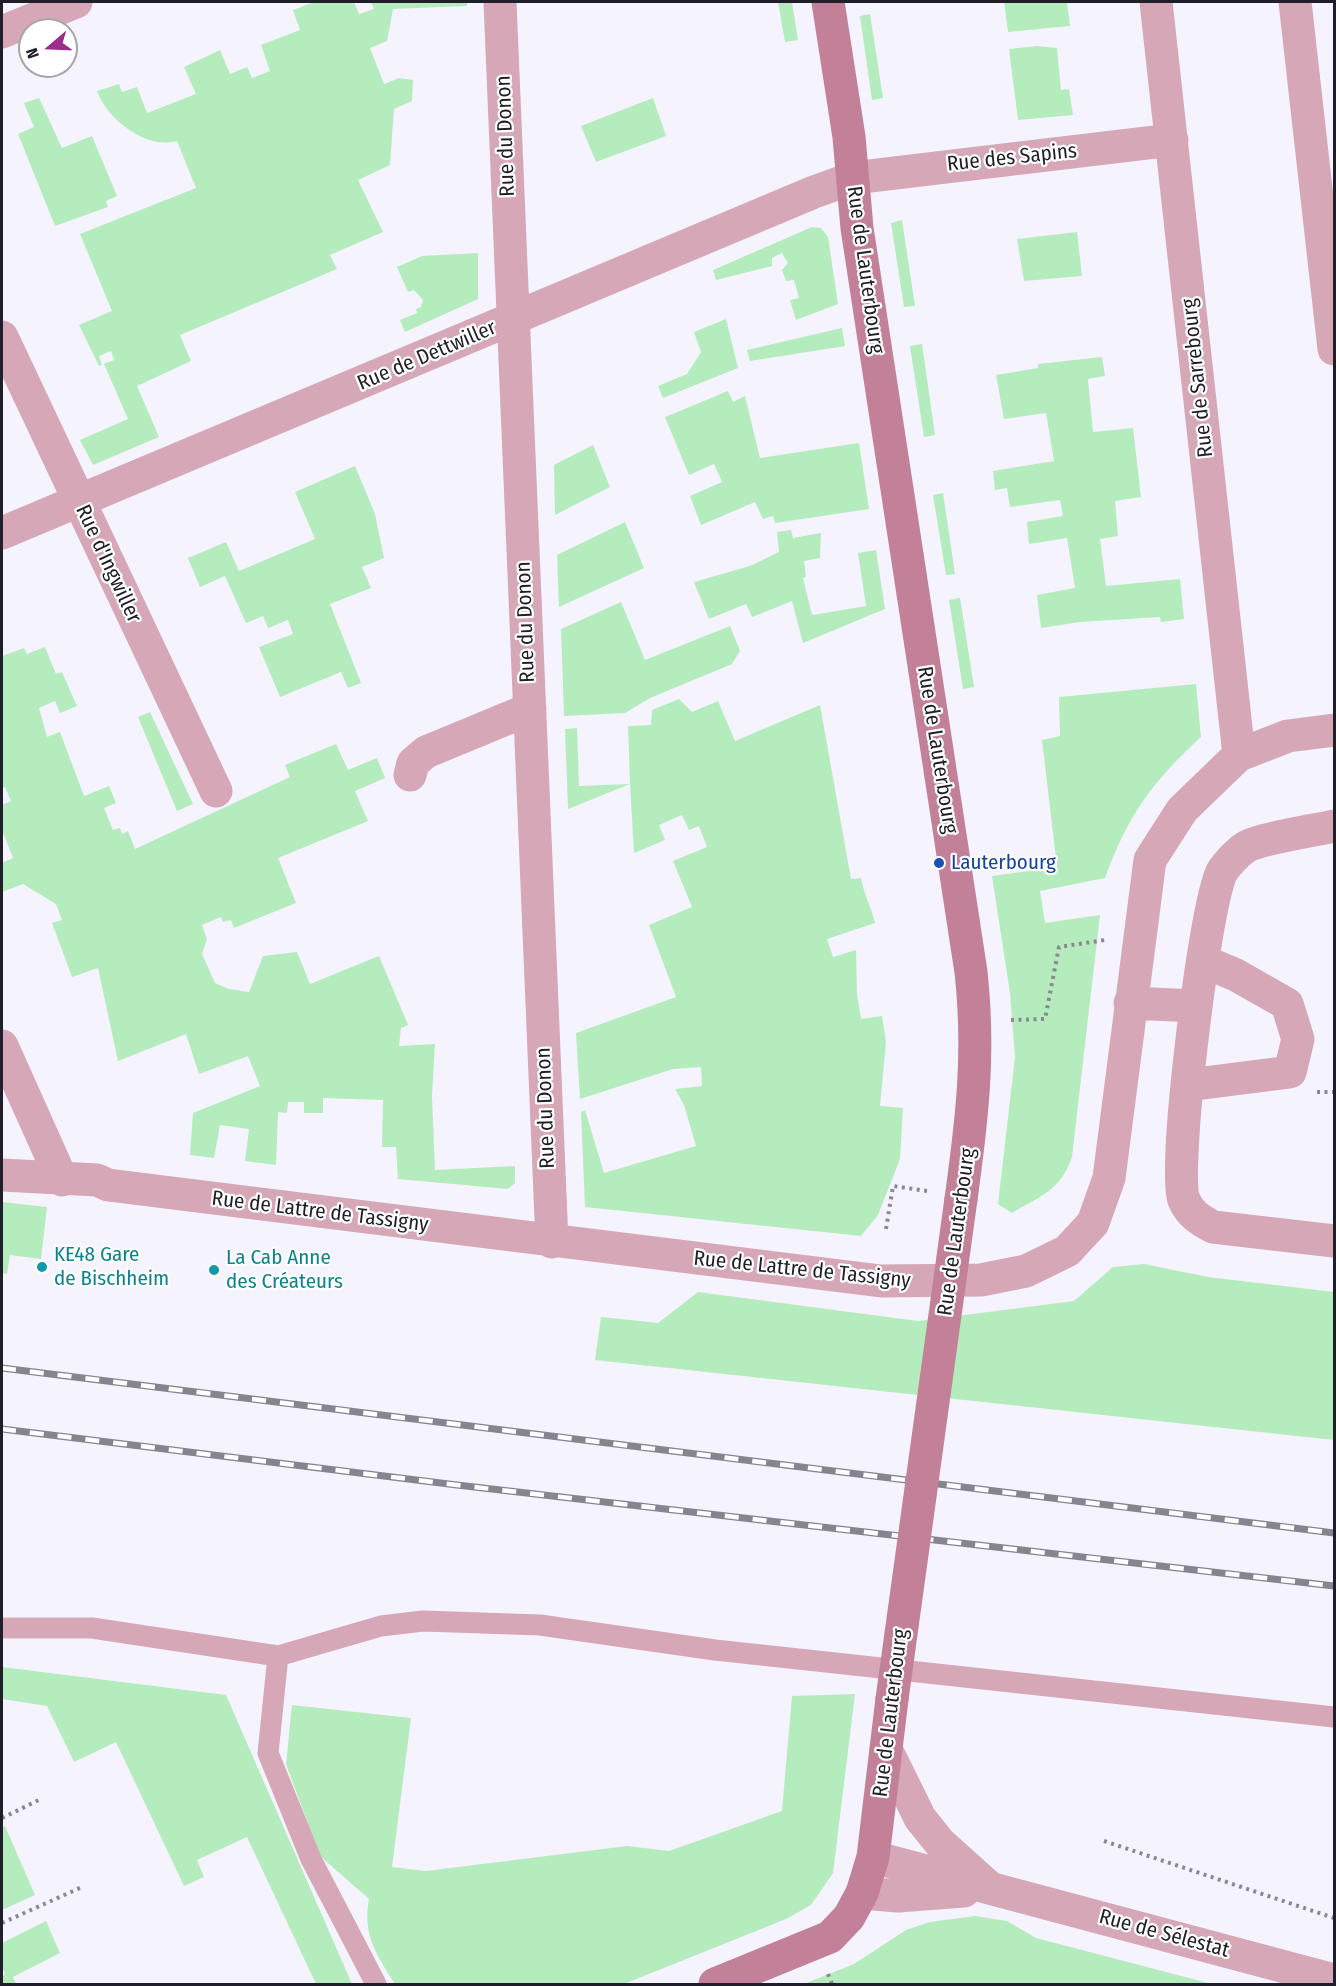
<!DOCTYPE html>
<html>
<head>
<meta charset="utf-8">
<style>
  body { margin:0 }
  #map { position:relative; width:1336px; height:1986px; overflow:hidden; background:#f5f3fe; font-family:"Fira Sans Condensed",sans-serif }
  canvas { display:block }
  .frame { position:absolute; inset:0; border:3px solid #201e28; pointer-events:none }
  .north { position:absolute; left:18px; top:18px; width:60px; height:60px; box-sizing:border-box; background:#fff; border:2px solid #a6a5a9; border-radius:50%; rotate:251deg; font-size:16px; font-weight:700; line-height:24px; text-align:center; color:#201e28 }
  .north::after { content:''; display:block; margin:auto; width:21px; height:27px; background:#9a2d8e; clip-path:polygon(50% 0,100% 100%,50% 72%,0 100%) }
</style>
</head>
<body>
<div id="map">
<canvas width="1336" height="1986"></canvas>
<div class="frame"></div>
<div class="north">N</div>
</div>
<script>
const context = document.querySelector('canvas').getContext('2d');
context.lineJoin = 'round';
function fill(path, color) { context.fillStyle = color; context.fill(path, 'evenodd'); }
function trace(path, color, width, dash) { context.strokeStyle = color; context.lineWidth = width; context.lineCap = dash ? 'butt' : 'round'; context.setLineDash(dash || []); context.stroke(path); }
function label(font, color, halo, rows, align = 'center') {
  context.font = font + ' "Fira Sans Condensed",sans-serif'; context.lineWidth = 4.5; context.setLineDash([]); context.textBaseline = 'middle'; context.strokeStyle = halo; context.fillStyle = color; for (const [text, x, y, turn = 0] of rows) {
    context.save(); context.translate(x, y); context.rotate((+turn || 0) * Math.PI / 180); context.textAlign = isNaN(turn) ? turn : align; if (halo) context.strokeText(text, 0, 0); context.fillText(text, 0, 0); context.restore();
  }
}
const green = new Path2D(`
  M 314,2 L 354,2 L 359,14 L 374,9 L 371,2 L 467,2 L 467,6 L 393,9 L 387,41 L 370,48 L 384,84 L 399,78 L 413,80 L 412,101 L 394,109 L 390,165 L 358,180 L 383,232 L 330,255 L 337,269 L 180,335 L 191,361 L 137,386 L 159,437 L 93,465 L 80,440 L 128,419 L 104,364 L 114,360 L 111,351 L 99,356 L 102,365 L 99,366 L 79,325 L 112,311 L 80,234 L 196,188 L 177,141 C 146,150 107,119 97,91 L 119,84 L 122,92 L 137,87 L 147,113 L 196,94 L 184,67 L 220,50 L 230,74 L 247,67 L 252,78 L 270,71 L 261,45 L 300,30 L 293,10 Z
  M 778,2 L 792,2 L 798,40 L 785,42 Z
  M 1004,2 L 1067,2 L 1070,26 L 1008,32 Z
  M 870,14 L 883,98 L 872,100 L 860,16 Z
  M 1037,46 L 1057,48 L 1061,90 L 1069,89 L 1073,115 L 1018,120 L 1009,49 Z
  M 39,98 L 62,148 L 92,136 L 117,196 L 106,201 L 108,207 L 55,226 L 18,134 L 34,127 L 24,103 Z
  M 653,98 L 666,136 L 596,162 L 581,126 Z
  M 902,220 L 915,306 L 904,307 L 891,223 Z
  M 812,227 L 821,228 L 828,237 L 838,304 L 796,320 L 790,300 L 799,298 L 794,280 L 786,281 L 782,270 L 788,263 L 782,253 L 772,258 L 772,266 L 716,280 L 713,270 Z
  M 1077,232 L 1082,276 L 1024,281 L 1017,239 Z
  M 478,253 L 478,299 L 405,332 L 400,320 L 417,313 L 416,309 L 421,307 L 423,300 L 414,290 L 408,292 L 397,267 L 422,256 Z
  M 726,319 L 738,368 L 663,398 L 658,386 L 687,374 L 701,352 L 694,332 Z
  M 842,328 L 845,346 L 750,361 L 747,350 Z
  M 922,344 L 935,435 L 924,437 L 910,346 Z
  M 1102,357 L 1105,376 L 1088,379 L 1093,432 L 1133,428 L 1141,497 L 1115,501 L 1118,536 L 1100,539 L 1106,586 L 1180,579 L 1184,619 L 1161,622 L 1160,617 L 1080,622 L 1041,628 L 1037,595 L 1075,588 L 1067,538 L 1029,544 L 1027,522 L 1063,516 L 1060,500 L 1010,507 L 1007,488 L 995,490 L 993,471 L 1054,461 L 1046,413 L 1004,419 L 996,375 L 1038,368 L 1038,364 Z
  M 728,391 L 733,402 L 745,396 L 760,458 L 859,443 L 869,509 L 775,523 L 773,516 L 763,519 L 755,502 L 701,525 L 690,496 L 722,482 L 714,464 L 689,475 L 665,417 Z
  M 593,445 L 610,487 L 555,515 L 554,465 Z
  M 355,466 L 375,514 L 384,558 L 362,567 L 371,588 L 330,604 L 361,683 L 348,688 L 341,672 L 280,697 L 259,647 L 293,634 L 288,620 L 268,628 L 263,616 L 246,623 L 225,576 L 200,587 L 188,558 L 226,542 L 239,571 L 315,539 L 295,492 Z
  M 943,493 L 955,574 L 946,575 L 933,495 Z
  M 625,522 L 644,568 L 559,607 L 557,555 Z
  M 791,530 L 793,538 L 821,533 L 820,558 L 804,561 L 806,577 L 803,578 L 812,615 L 866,606 L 858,553 L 876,550 L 885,609 L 803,643 L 792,601 L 752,617 L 746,604 L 709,619 L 694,582 L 750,566 L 779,552 L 777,532 Z
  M 960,598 L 974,687 L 963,689 L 949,600 Z
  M 621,602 L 645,660 L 730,626 L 740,651 L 732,664 L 650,698 L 625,713 L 564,716 L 561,629 Z
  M 45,647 L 56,674 L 62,672 L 77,706 L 60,713 L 55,701 L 39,708 L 47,737 L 60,732 L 84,796 L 109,786 L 116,803 L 104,808 L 113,830 L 120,828 L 122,834 L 128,831 L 135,849 L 290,777 L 285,765 L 336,744 L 348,770 L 377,758 L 385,778 L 355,791 L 368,821 L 278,858 L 296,903 L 234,928 L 231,920 L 223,922 L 221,917 L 202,925 L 207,939 L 202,954 L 215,983 L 229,989 L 249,992 L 263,956 L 297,952 L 310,984 L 379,956 L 408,1025 L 401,1028 L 399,1046 L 435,1044 L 432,1097 L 435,1170 L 515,1166 L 515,1183 L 508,1189 L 398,1179 L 396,1147 L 382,1147 L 383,1100 L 323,1098 L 323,1113 L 304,1113 L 304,1102 L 288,1102 L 287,1113 L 278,1112 L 276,1165 L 245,1161 L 249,1129 L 220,1125 L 214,1158 L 190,1155 L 193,1113 L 260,1086 L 248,1056 L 199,1074 L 186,1034 L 118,1061 L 98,968 L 72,977 L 52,923 L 62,920 L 56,904 L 23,884 L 2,892 L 2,863 L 13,858 L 2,830 L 2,805 L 11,801 L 5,787 L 2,788 L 2,656 L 24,648 L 27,654 Z
  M 1196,684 L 1201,737 C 1152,782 1128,815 1105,878 L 1040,891 L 1045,923 L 1100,915 L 1072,1157 C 1060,1191 1042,1195 1012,1213 L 998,1204 L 1015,1057 L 1010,993 L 992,876 L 1057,867 L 1042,740 L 1060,736 L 1059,697 Z
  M 679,699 L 692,712 L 718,701 L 735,741 L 820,705 L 851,879 L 861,878 C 864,895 871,906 875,923 L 827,939 L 833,957 L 856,950 L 857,994 L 861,1019 L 882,1016 L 886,1042 L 880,1106 L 903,1108 L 900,1159 L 878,1215 L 861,1236 L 585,1207 L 581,1112 L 585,1110 L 604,1173 L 696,1146 L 684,1105 L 675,1089 L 702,1086 L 701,1067 L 673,1069 L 580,1099 L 576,1033 L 676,997 L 649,925 L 692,907 L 673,861 L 707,847 L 699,826 L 689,830 L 682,815 L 659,825 L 665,840 L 634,853 L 630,784 L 568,809 L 565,729 L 577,728 L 579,786 L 630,784 L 628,726 L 651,725 L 652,710 Z
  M 150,712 L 193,804 L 177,811 L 138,717 Z
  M 2,1202 L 47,1207 L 41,1259 L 10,1255 L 7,1274 L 2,1273 Z
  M 1144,1264 L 1208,1277 L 1334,1292 L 1334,1440 L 595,1360 L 601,1317 L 658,1323 L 698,1292 L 918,1321 L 1074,1301 L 1113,1267 Z
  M 2,1667 L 226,1695 L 352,1984 L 316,1984 L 247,1837 L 197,1860 L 204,1877 L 184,1886 L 116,1742 L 74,1762 L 47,1706 L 2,1699 Z
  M 855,1694 L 833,1873 L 811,1905 L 786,1919 L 624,1984 L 395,1984 C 377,1956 362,1934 369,1899 L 320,1856 L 286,1764 L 292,1705 L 411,1718 L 392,1867 L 426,1871 L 627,1846 L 669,1851 L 782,1811 L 792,1696 Z
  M 5,1826 L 35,1895 L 2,1910 L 2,1828 Z
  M 975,1916 L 1007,1921 L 1036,1938 L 1212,1984 L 804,1984 L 854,1964 L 906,1930 L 930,1922 Z
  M 46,1921 L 60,1953 L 13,1977 L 16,1984 L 2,1984 L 2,1977 L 5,1974 L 2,1966 L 2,1943 Z`);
const path = new Path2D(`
  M 1011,1020 L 1045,1019 L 1059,947 L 1105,940
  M 1317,1092 L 1334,1092
  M 886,1229 L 893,1186 L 927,1191
  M 2,1818 L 41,1799
  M 1104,1841 L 1334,1918
  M 2,1923 L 82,1887
  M 828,1974 L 832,1984`);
const lane = new Path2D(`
  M 2,1628 L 92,1628 L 278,1656 L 381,1626 L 423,1621 L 540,1625 L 715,1650 L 1334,1717
  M 278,1656 L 268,1753 L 311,1859 L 376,1984`);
const street = new Path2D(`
  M 500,2 L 552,1242
  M 1156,2 L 1239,755
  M 1295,2 L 1334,349
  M 2,32 L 76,2
  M 2,337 L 216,791
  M 2,533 L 814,192 L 853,178 L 1172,140
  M 410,775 L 413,763 L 426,752 L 530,709
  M 1334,826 C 1316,830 1259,839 1246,847 C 1238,852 1228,863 1223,870 C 1206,893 1172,1174 1184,1200 C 1190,1214 1200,1220 1213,1227 L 1334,1241
  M 1130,1003 L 1196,1006
  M 2,1046 L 62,1180
  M 1188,1085 L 1290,1072 L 1298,1039 L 1287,1004 L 1236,975 L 1203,961
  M 2,1175 L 97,1180 L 108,1185 L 881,1281 L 981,1280 L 1026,1271 L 1067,1251 L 1093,1223 L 1109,1178 L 1150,860 L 1182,810 L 1239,755 L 1288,736 L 1334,730
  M 886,1749 L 920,1818 L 940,1843 L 989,1887
  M 873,1857 L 1334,1980
  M 862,1893 L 898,1896 L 964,1891`);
const secondary = new Path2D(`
  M 828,2 L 849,137 L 857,228 L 971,972 C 980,1054 972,1119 961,1199
  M 715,1984 L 830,1937 L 849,1917 L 862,1893 L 873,1857 L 892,1699`);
const rail = new Path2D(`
  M 2,1368 L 1334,1533
  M 2,1429 L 457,1485 L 1334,1586`);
const secondaryBridge = new Path2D(`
  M 892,1699 L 961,1199`);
const markers = [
  [939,863,6,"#1a4fb4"],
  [42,1267,6,"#0f9aa8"],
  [214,1270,6,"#0f9aa8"]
];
const streetNames = [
  ["Rue du Donon",506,136,-92],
  ["Rue des Sapins",1012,158,-6],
  ["Rue de Lauterbourg",865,270,82],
  ["Rue de Dettwiller",427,356,-23],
  ["Rue de Sarrebourg",1198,378,-96],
  ["Rue d'Ingwiller",108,564,65],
  ["Rue du Donon",526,622,-92],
  ["Rue de Lauterbourg",937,750,81],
  ["Rue du Donon",546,1108,-92],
  ["Rue de Lattre de Tassigny",320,1212,7],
  ["Rue de Lauterbourg",957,1232,-82],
  ["Rue de Lattre de Tassigny",802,1270,6],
  ["Rue de Lauterbourg",891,1713,-83],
  ["Rue de Sélestat",1164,1934,15]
];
const transitNames = [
  ["Lauterbourg",951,863]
];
const cultureNames = [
  ["KE48 Gare",54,1255],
  ["de Bischheim",54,1279],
  ["La Cab Anne",226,1258],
  ["des Créateurs",226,1282]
];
fill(green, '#b5ecbd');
trace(path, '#8a8892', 4, [3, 4.5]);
trace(lane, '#d5a7b7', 21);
trace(street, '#d5a7b7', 33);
trace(secondary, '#c38199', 33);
trace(rail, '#86848f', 7);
trace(rail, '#fff', 4.5, [14]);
trace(secondaryBridge, '#c38199', 33);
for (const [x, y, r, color] of markers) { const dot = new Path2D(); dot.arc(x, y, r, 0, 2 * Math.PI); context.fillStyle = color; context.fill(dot); trace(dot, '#fff', 2); }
label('21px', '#201e28', '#fff', streetNames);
label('21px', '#164399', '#fff', transitNames, 'left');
label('21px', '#0d838f', '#fff', cultureNames, 'left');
</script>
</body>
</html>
